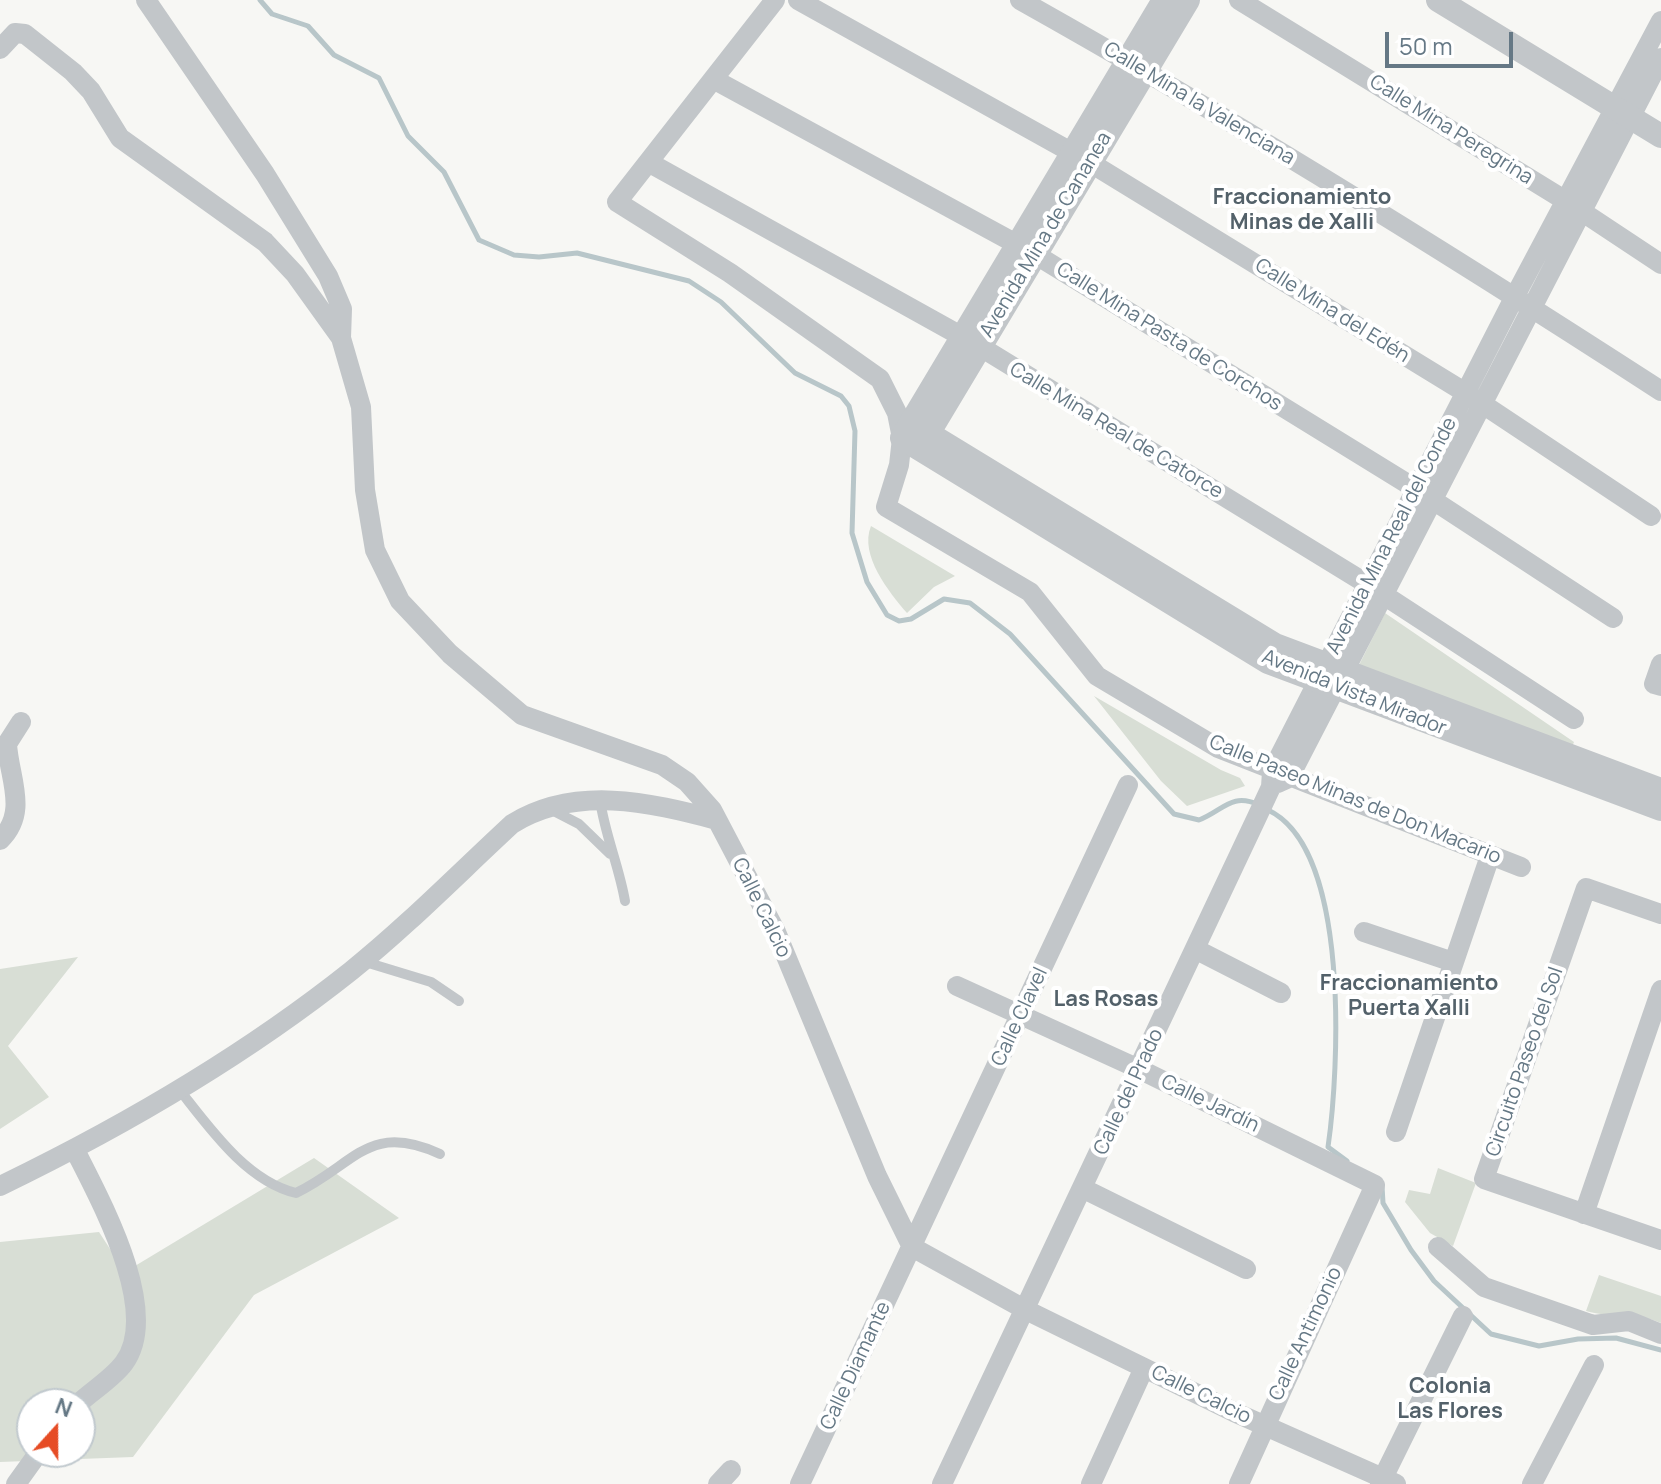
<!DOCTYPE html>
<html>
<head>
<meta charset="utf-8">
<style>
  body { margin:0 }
  #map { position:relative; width:1661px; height:1484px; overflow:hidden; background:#f7f7f4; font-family:Manrope,sans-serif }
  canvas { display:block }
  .north { position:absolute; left:16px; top:1388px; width:80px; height:80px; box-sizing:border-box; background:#fff; border:2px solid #c1c9ce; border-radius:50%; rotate:21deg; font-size:22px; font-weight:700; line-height:32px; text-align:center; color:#657885 }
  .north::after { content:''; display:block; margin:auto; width:28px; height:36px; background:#e64c25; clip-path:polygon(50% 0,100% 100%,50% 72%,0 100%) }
  .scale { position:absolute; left:1385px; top:32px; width:128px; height:36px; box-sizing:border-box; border:4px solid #657885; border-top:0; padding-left:10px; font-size:24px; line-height:28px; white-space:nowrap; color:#657885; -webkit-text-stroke:6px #fff; paint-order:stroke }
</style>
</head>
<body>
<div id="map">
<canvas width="1661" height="1484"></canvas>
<div class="north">N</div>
<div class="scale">50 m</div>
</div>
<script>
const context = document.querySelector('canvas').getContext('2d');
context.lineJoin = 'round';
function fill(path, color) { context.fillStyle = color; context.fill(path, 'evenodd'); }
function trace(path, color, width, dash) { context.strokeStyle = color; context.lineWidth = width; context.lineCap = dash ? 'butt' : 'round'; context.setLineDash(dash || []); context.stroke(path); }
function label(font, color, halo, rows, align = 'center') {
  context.font = font + ' Manrope,sans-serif'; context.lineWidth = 8; context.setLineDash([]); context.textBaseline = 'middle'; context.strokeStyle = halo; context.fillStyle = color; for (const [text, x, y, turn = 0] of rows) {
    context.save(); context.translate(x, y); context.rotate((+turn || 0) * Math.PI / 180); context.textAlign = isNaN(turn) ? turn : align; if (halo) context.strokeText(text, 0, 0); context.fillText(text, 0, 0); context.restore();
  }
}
const green = new Path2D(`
  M 871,526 L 955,576 L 934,587 L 907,613 C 889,592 859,555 871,526 Z
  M 1385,613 L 1574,742 L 1572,747 L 1359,665 Z
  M 1094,696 L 1221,770 L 1240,778 L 1245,786 L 1187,806 L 1161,781 Z
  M 78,957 L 8,1046 L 49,1097 L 0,1129 L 0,969 Z
  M 314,1158 L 399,1218 L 254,1295 L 133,1457 L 0,1462 L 0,1242 L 99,1232 L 125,1272 ZM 32,1404 L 80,1404 L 80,1452 L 32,1452 Z
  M 1438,1168 L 1476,1183 L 1453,1246 L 1430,1233 L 1405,1202 L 1409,1190 L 1430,1194 Z
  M 1599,1275 L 1661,1296 L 1661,1323 C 1633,1311 1613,1319 1586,1311 Z`);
const stream = new Path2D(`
  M 260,0 L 272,14 L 308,26 L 334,55 L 379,78 L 408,136 L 444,172 L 479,240 L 514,255 L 539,257 L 577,253 L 689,281 L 721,302 L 795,373 L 841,396 L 849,406 L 855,431 L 852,533 L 867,582 L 887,615 L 899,621 L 911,619 L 944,599 L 970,603 L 1010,634 L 1174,814 L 1199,820 C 1223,811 1231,792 1259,805
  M 1268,810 C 1351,849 1339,1071 1328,1147 L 1347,1161
  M 1382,1186 L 1383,1203 L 1411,1250 L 1434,1281 L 1491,1334 L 1539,1346 L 1578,1339 L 1616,1338 L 1661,1350`);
const service = new Path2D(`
  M 600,800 C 605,835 619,866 625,901
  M 550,809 L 579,824 L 610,854
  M 362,961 L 431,982 L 459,1001
  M 178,1088 C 209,1127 246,1181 296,1193 C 355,1165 368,1121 440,1154`);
const minor = new Path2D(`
  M 146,0 L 265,174 L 328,276 L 342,309 L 341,338 L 361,407 L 365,490 L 375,550 L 400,601 L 450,654 L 522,715 L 662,765 L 687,782 L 712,810 L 776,932 L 877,1176 L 912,1247 L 1026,1310 L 1234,1412 L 1396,1484
  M 775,0 L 617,202 L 730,273 L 880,379 L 897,413 L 902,438 L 899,465 L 886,507 L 1030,592 L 1097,676 L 1218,748 L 1521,867
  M 798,0 L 1089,162 L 1466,393 L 1651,516
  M 1020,0 C 1238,122 1451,255 1661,391
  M 1239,0 L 1566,201 L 1661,264
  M 0,49 L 15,33 L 25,34 L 73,72 L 91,91 L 120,138 L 265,242 L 295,274 L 341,338
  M 713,79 L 1033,253 L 1416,489 L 1613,618
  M 648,162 L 979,346 L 1367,584 L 1574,719
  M 1661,664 L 1654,684 L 1661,686
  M 1278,783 L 1289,778 L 1661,58
  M 0,840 C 29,812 9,778 7,744 L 21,722
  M 1661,914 L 1586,888 L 1484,1179 L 1661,1240
  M 1364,932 L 1453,962
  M 1195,949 L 1281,993
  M 957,986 L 1139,1069 L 1375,1185 L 1239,1484
  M 1396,1132 L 1490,856
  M 75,1150 C 100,1200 162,1311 124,1363 C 113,1378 92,1391 78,1404
  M 0,1186 C 122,1127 244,1056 351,971 C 407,926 459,873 512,824 C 575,785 649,802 717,820
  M 1084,1189 L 1246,1269
  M 1584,1214 L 1661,990
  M 1438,1247 L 1484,1287 L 1593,1325 L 1629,1321 L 1661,1334
  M 16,1484 L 39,1452
  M 718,1484 L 731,1470
  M 800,1484 L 1128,785
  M 942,1484 L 1257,817 L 1271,787 L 1272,771 L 1515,296 L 1661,21
  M 1091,1484 L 1144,1368
  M 1380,1484 L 1463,1316
  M 1532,1484 L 1594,1365`);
const tertiary = new Path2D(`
  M 1164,0 L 902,438 L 1268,662 L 1661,809
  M 1438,0 L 1661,136
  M 911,423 L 1275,645 L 1661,790
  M 920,447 L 1188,0`);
const streetNames = [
  ["Calle Mina la Valenciana",1199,104,31],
  ["Calle Mina Peregrina",1451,130,32],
  ["Avenida Mina de Cananea",1046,235,-59],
  ["Calle Mina del Edén",1332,311,32],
  ["Calle Mina Pasta de Corchos",1169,337,32],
  ["Calle Mina Real de Catorce",1116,431,31],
  ["Avenida Mina Real del Conde",1392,536,-63],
  ["Avenida Vista Mirador",1354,693,22],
  ["Calle Paseo Minas de Don Macario",1355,800,22],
  ["Calle Calcio",761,908,64],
  ["Calle Clavel",1020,1017,-65],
  ["Circuito Paseo del Sol",1525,1062,-71],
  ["Calle del Prado",1129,1092,-65],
  ["Calle Jardín",1210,1104,26],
  ["Calle Antimonio",1306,1334,-65],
  ["Calle Diamante",856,1366,-65],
  ["Calle Calcio",1201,1395,26]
];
const neighbourhoodNames = [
  ["Fraccionamiento",1302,198],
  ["Minas de Xalli",1302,223],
  ["Fraccionamiento",1409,984],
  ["Puerta Xalli",1409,1009],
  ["Las Rosas",1106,1000],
  ["Colonia",1450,1387],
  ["Las Flores",1450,1412]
];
fill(green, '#d8ded5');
trace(stream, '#b8c6c9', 5);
trace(service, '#c2c6c9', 10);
trace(minor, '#c2c6c9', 20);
trace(tertiary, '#c2c6c9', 24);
label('20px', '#657885', '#fff', streetNames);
label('bold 22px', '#53616a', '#fff', neighbourhoodNames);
</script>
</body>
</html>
